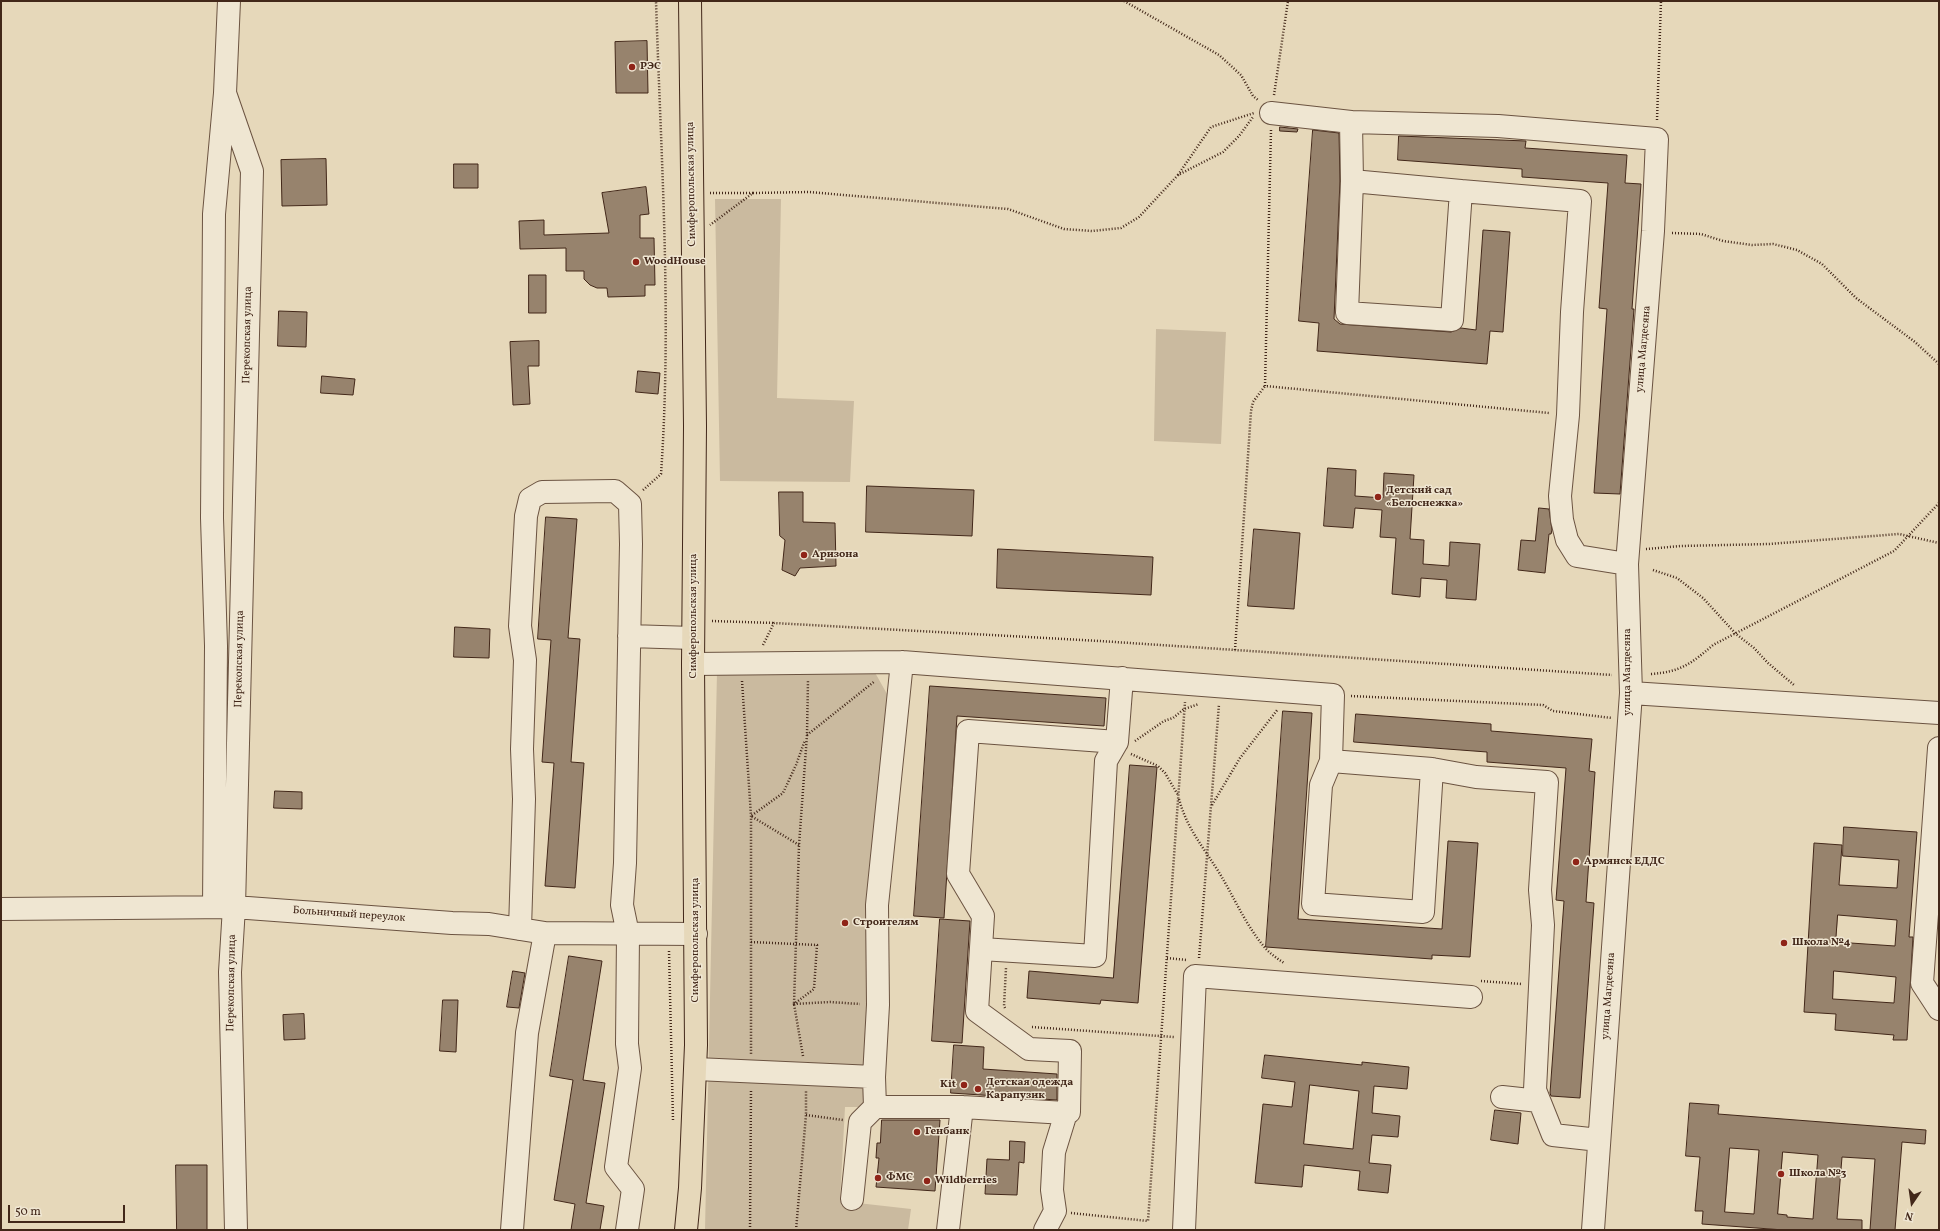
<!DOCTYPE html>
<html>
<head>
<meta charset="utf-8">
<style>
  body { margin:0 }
  #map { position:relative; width:1940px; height:1231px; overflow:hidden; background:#e6d8ba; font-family:Vollkorn,serif }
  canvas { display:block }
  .frame { position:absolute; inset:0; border:2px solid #422719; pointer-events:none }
  .north { position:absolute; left:1892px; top:1183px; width:40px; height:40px; -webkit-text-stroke:3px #efe6d2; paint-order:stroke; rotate:193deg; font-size:11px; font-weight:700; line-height:16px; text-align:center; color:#422719 }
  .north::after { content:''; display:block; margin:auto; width:14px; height:18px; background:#422719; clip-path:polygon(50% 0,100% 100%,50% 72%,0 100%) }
  .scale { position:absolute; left:8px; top:1205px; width:117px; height:18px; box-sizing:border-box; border:2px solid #422719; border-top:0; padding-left:5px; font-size:12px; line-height:14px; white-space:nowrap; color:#422719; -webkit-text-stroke:3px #efe6d2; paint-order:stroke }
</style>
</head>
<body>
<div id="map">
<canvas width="1940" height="1231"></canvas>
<div class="frame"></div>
<div class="north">N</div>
<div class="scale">50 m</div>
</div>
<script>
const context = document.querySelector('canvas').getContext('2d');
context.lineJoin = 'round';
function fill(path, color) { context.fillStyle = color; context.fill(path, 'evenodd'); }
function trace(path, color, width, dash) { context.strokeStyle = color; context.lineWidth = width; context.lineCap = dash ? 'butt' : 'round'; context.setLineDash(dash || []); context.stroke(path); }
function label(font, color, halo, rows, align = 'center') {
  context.font = font + ' Vollkorn,serif'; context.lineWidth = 3; context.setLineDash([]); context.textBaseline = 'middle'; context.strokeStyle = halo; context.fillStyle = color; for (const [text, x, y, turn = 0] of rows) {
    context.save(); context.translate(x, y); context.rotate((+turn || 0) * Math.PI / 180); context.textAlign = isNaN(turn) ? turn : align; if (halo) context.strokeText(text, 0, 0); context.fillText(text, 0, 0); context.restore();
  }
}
const green = new Path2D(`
  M 715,199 L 781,199 L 777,398 L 854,401 L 850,482 L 720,481 Z
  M 1156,329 L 1226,332 L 1221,444 L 1154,441 Z
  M 873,669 L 887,694 L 866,1107 L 845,1107 L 840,1201 L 911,1209 L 908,1230 L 705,1230 L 717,672 Z`);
const building = new Path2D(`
  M 647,41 L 648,93 L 616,93 L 615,42 Z
  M 1280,127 L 1298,129 L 1297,132 L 1280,131 Z
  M 1313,130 L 1339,133 L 1340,181 L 1334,319 L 1340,324 L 1451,332 L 1461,328 L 1476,330 L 1483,230 L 1510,232 L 1503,332 L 1490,331 L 1487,364 L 1317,351 L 1319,323 L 1299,321 Z
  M 1399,136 L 1526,141 L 1525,148 L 1627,155 L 1625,183 L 1641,184 L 1632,309 L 1634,309 L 1620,494 L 1594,493 L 1607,309 L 1599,308 L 1608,183 L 1522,177 L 1522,169 L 1398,160 Z
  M 326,159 L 327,205 L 282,206 L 281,160 Z
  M 454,164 L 478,164 L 478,188 L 454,188 Z
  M 646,187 L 649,214 L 640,215 L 640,238 L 654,238 L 655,285 L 645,285 L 645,296 L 608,297 L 607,288 L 597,288 L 590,285 L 584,279 L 584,271 L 566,271 L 566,248 L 520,249 L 519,221 L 544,220 L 544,235 L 609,233 L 602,193 Z
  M 529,275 L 546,275 L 546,313 L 529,313 Z
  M 279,311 L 307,312 L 306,347 L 278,346 Z
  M 539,341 L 539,366 L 528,366 L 530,404 L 513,405 L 510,342 Z
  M 638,371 L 660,373 L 658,394 L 636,392 Z
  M 322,376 L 355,379 L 353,395 L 321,393 Z
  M 1328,468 L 1356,470 L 1355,496 L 1383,498 L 1384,473 L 1414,475 L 1410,539 L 1424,540 L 1423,564 L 1449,566 L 1450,542 L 1480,544 L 1476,600 L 1446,598 L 1447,580 L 1421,578 L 1420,597 L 1392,594 L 1396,538 L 1380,537 L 1382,510 L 1355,508 L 1353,528 L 1324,526 Z
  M 867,486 L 974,490 L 972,536 L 866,532 Z
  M 779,492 L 803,492 L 803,522 L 835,523 L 836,566 L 800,568 L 795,576 L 782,570 L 785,540 L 780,536 Z
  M 1539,508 L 1549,509 L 1552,530 L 1551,534 L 1549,534 L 1545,573 L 1518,570 L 1521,540 L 1535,541 Z
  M 546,517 L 577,519 L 568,638 L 580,639 L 571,762 L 584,763 L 575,888 L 545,886 L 554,763 L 542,762 L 551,640 L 538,639 Z
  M 1254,529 L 1300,533 L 1294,609 L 1248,606 Z
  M 998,549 L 1153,557 L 1151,595 L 997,588 Z
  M 455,627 L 490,629 L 489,658 L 454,657 Z
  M 930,686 L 1106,698 L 1104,726 L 957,716 L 944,918 L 914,916 Z
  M 1283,711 L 1312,713 L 1298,919 L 1442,929 L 1448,841 L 1478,843 L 1470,957 L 1432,955 L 1432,959 L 1266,947 Z
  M 1356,714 L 1491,724 L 1491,731 L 1592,739 L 1589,771 L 1595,772 L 1586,902 L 1594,903 L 1580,1098 L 1551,1096 L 1550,1093 L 1564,901 L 1556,900 L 1566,768 L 1487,762 L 1487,752 L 1354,742 Z
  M 1130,765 L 1157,767 L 1138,1003 L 1101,1000 L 1100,1004 L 1027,998 L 1029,971 L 1113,978 Z
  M 275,791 L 302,792 L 302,809 L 274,808 Z
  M 1844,827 L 1917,832 L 1909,937 L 1913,937 L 1907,1040 L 1893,1040 L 1894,1035 L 1835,1030 L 1836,1014 L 1804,1012 L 1814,843 L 1842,845 L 1839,885 L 1897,888 L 1899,860 L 1843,856 ZM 1838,915 L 1897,920 L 1895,946 L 1836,942 ZM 1834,971 L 1896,977 L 1894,1003 L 1833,999 Z
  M 940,919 L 970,921 L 962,1043 L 932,1041 Z
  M 569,956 L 602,961 L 583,1080 L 605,1083 L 586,1203 L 604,1206 L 600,1230 L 571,1230 L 575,1204 L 554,1200 L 573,1080 L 550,1076 Z
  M 513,971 L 525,973 L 519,1008 L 507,1007 Z
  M 443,1000 L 458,1000 L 456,1052 L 440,1051 Z
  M 304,1014 L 305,1039 L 284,1040 L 283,1015 Z
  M 954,1045 L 984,1047 L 983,1069 L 1057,1074 L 1057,1100 L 951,1093 Z
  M 1265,1055 L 1362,1065 L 1362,1062 L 1409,1067 L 1407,1089 L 1374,1086 L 1372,1113 L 1400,1116 L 1398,1137 L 1372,1135 L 1369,1163 L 1391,1165 L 1388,1193 L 1358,1190 L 1360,1171 L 1304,1165 L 1302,1187 L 1255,1183 L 1263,1104 L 1292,1107 L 1295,1082 L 1262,1078 ZM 1310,1085 L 1359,1091 L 1353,1149 L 1304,1144 Z
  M 1690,1103 L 1719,1105 L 1718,1114 L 1926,1130 L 1925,1144 L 1902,1142 L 1895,1230 L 1870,1230 L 1875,1159 L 1842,1157 L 1837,1219 L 1862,1220 L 1862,1230 L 1784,1230 L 1702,1224 L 1703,1211 L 1695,1211 L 1700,1157 L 1686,1156 ZM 1730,1148 L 1759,1150 L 1754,1214 L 1725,1212 ZM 1783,1152 L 1818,1155 L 1813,1219 L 1787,1217 L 1787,1215 L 1778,1214 Z
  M 1495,1110 L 1521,1113 L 1518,1144 L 1491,1140 Z
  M 882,1120 L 940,1120 L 935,1191 L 876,1187 L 879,1158 L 876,1158 L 877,1143 L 880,1143 Z
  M 1010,1141 L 1025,1142 L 1024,1163 L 1019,1162 L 1017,1195 L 985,1194 L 987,1159 L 1009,1160 Z
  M 176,1165 L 207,1165 L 207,1230 L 177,1230 Z`);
const path = new Path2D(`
  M 1124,1 L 1219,55 L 1241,75 L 1253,96 L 1258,100
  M 1274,95 L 1288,1
  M 1657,120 L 1661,1
  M 1271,130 L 1265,386 L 1549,413
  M 1178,175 L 1211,127 L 1254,113
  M 710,193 L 753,193 L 710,225
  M 753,193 L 809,192 L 1008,209 L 1064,229 L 1092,231 L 1121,228 L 1139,217 L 1178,175 L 1223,152 L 1239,136 L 1253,117
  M 1672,233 L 1701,234 L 1723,241 L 1752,245 L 1773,244 L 1797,250 L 1822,264 L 1856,298 L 1915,342 L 1939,364
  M 643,490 L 661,474 C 672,316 661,159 656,1
  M 1646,549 L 1681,546 L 1769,544 L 1899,534 L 1939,543
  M 1653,570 L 1677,578 L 1703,598 L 1736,634 L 1754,648 L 1768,663 L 1794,685
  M 712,621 L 774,623
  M 763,645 L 774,623 L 1100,641 L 1612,675
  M 1235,650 L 1251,411 L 1253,402 L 1265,386
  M 1651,674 C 1680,672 1691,664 1713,645 L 1894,551 L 1939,503
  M 742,681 L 751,816 L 751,1054
  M 1351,696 L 1543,705 L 1553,711 L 1612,718
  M 807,735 L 875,681
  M 1135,741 L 1164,721 L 1173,718 L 1184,709 L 1199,704
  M 1131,754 L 1158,766 L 1165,773 L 1178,795
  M 1179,799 C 1187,829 1204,848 1220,874 C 1235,899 1247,928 1267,950 C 1272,955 1278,959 1284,963
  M 1212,805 L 1240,758 L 1278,709
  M 799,845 L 751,816 L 783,793 L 796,765 L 805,740
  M 751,942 L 817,945 L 814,989 L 794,1004 L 830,1002 L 860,1004
  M 669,951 L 673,1120
  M 1167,958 L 1187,960
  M 1199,958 L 1219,704
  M 1481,981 L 1522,984
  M 1005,1008 L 1004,1006 L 1006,968
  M 1032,1027 L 1174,1037
  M 803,1056 L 794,1004 L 799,845 L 807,735 L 808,680
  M 806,1115 L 843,1120
  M 1071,1213 L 1148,1221 L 1185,702
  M 750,1230 L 751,1089
  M 796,1230 L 806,1115 L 806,1091`);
const minor = new Path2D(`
  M 225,93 L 252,171 L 234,907 L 230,972 L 236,1230
  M 1271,113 L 1351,122
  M 1352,181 L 1461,191
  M 629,636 L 693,638
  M 902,662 L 877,905 L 878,1005 L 874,1077 L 875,1107 L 962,1107 L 1066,1113 L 1069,1112 L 1070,1051 L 1029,1049 L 977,1011 L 983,916 L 958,874 L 968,731 L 1117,742 L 1122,678
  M 693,664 L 902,662 L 1333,695 L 1331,761 L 1321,785 L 1313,904 L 1423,912 L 1432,769
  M 1631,693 L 1939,713
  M 1939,748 L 1922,983 L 1939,1009
  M 1331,761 L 1432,769 L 1476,777 L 1547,782 L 1540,890 L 1543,925 L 1535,1090 L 1553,1135 L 1599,1140
  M 214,907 L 216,646 L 212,518 L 214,214 L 225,93 L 229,1
  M 1,909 L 234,907 L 452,923 L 489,924 L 545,933 L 696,934
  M 520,929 L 524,799 L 522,749 L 525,660 L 520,626 L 526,516 L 530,499 L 542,492 L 615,491 L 630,504 L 631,544 L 625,863 L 622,905 L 628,934 L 627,1044 L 630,1068 L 616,1167 L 633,1189 L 627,1230
  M 981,949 L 1095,956 L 1106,761 L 1117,742
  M 696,1069 L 874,1077
  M 1502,1097 L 1539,1101
  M 852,1199 L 860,1122 L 875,1107
  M 512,1230 L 527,1033 L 545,933
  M 948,1230 L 962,1107
  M 1045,1230 L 1055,1211 L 1052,1190 L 1054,1152 L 1066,1113
  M 1184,1230 L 1195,976 L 1471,997
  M 1593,1230 L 1631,693 L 1627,564 L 1653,231 L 1657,139 L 1498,126 L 1351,122 L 1352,181 L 1347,313 L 1452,320 L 1461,191 L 1580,201 L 1572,312 L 1568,415 L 1560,496 L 1562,520 L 1567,540 L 1577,556 L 1627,564`);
const highway = new Path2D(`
  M 686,1230 L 690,1188 L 696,1045 L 693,664 L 695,426 L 690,1`);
const markers = [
  [632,67,4,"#8f2418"],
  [636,262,4,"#8f2418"],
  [1378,497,4,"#8f2418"],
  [804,555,4,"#8f2418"],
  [1576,862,4,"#8f2418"],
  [845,923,4,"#8f2418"],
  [1784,943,4,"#8f2418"],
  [964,1085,4,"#8f2418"],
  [978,1089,4,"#8f2418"],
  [917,1132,4,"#8f2418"],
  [1781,1174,4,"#8f2418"],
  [878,1178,4,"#8f2418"],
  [927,1181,4,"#8f2418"]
];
const poiNames = [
  ["РЭС",640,67],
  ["WoodHouse",644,262],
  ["Детский сад",1386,491],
  ["«Белоснежка»",1386,504],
  ["Аризона",812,555],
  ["Армянск ЕДДС",1584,862],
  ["Строителям",853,923],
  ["Школа №4",1792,943],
  ["Детская одежда",986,1083],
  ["Карапузик",986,1096],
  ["Kit",956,1085,"right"],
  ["Генбанк",925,1132],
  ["Школа №3",1789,1174],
  ["ФМС",886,1178],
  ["Wildberries",935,1181]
];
const streetNames = [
  ["Симферопольская улица",692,184,-91],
  ["Перекопская улица",248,335,-89],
  ["улица Магдесяна",1644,349,-85],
  ["Симферопольская улица",694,616,-90],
  ["Перекопская улица",240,659,-89],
  ["улица Магдесяна",1628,672,-90],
  ["Больничный переулок",349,915,4],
  ["Симферопольская улица",696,940,-90],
  ["Перекопская улица",232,983,-89],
  ["улица Магдесяна",1609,996,-86]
];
fill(green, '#caba9f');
fill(building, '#97836d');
trace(building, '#422719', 1);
trace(minor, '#6b5341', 24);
trace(highway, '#422719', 24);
trace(path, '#422719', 2.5, [1, 2]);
trace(minor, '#efe6d2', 22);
trace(highway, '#e6d8ba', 22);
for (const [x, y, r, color] of markers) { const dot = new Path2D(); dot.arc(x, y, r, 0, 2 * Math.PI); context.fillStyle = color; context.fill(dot); trace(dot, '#efe6d2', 1.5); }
label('bold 11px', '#422719', '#efe6d2', poiNames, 'left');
label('11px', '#422719', '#efe6d2', streetNames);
</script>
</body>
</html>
